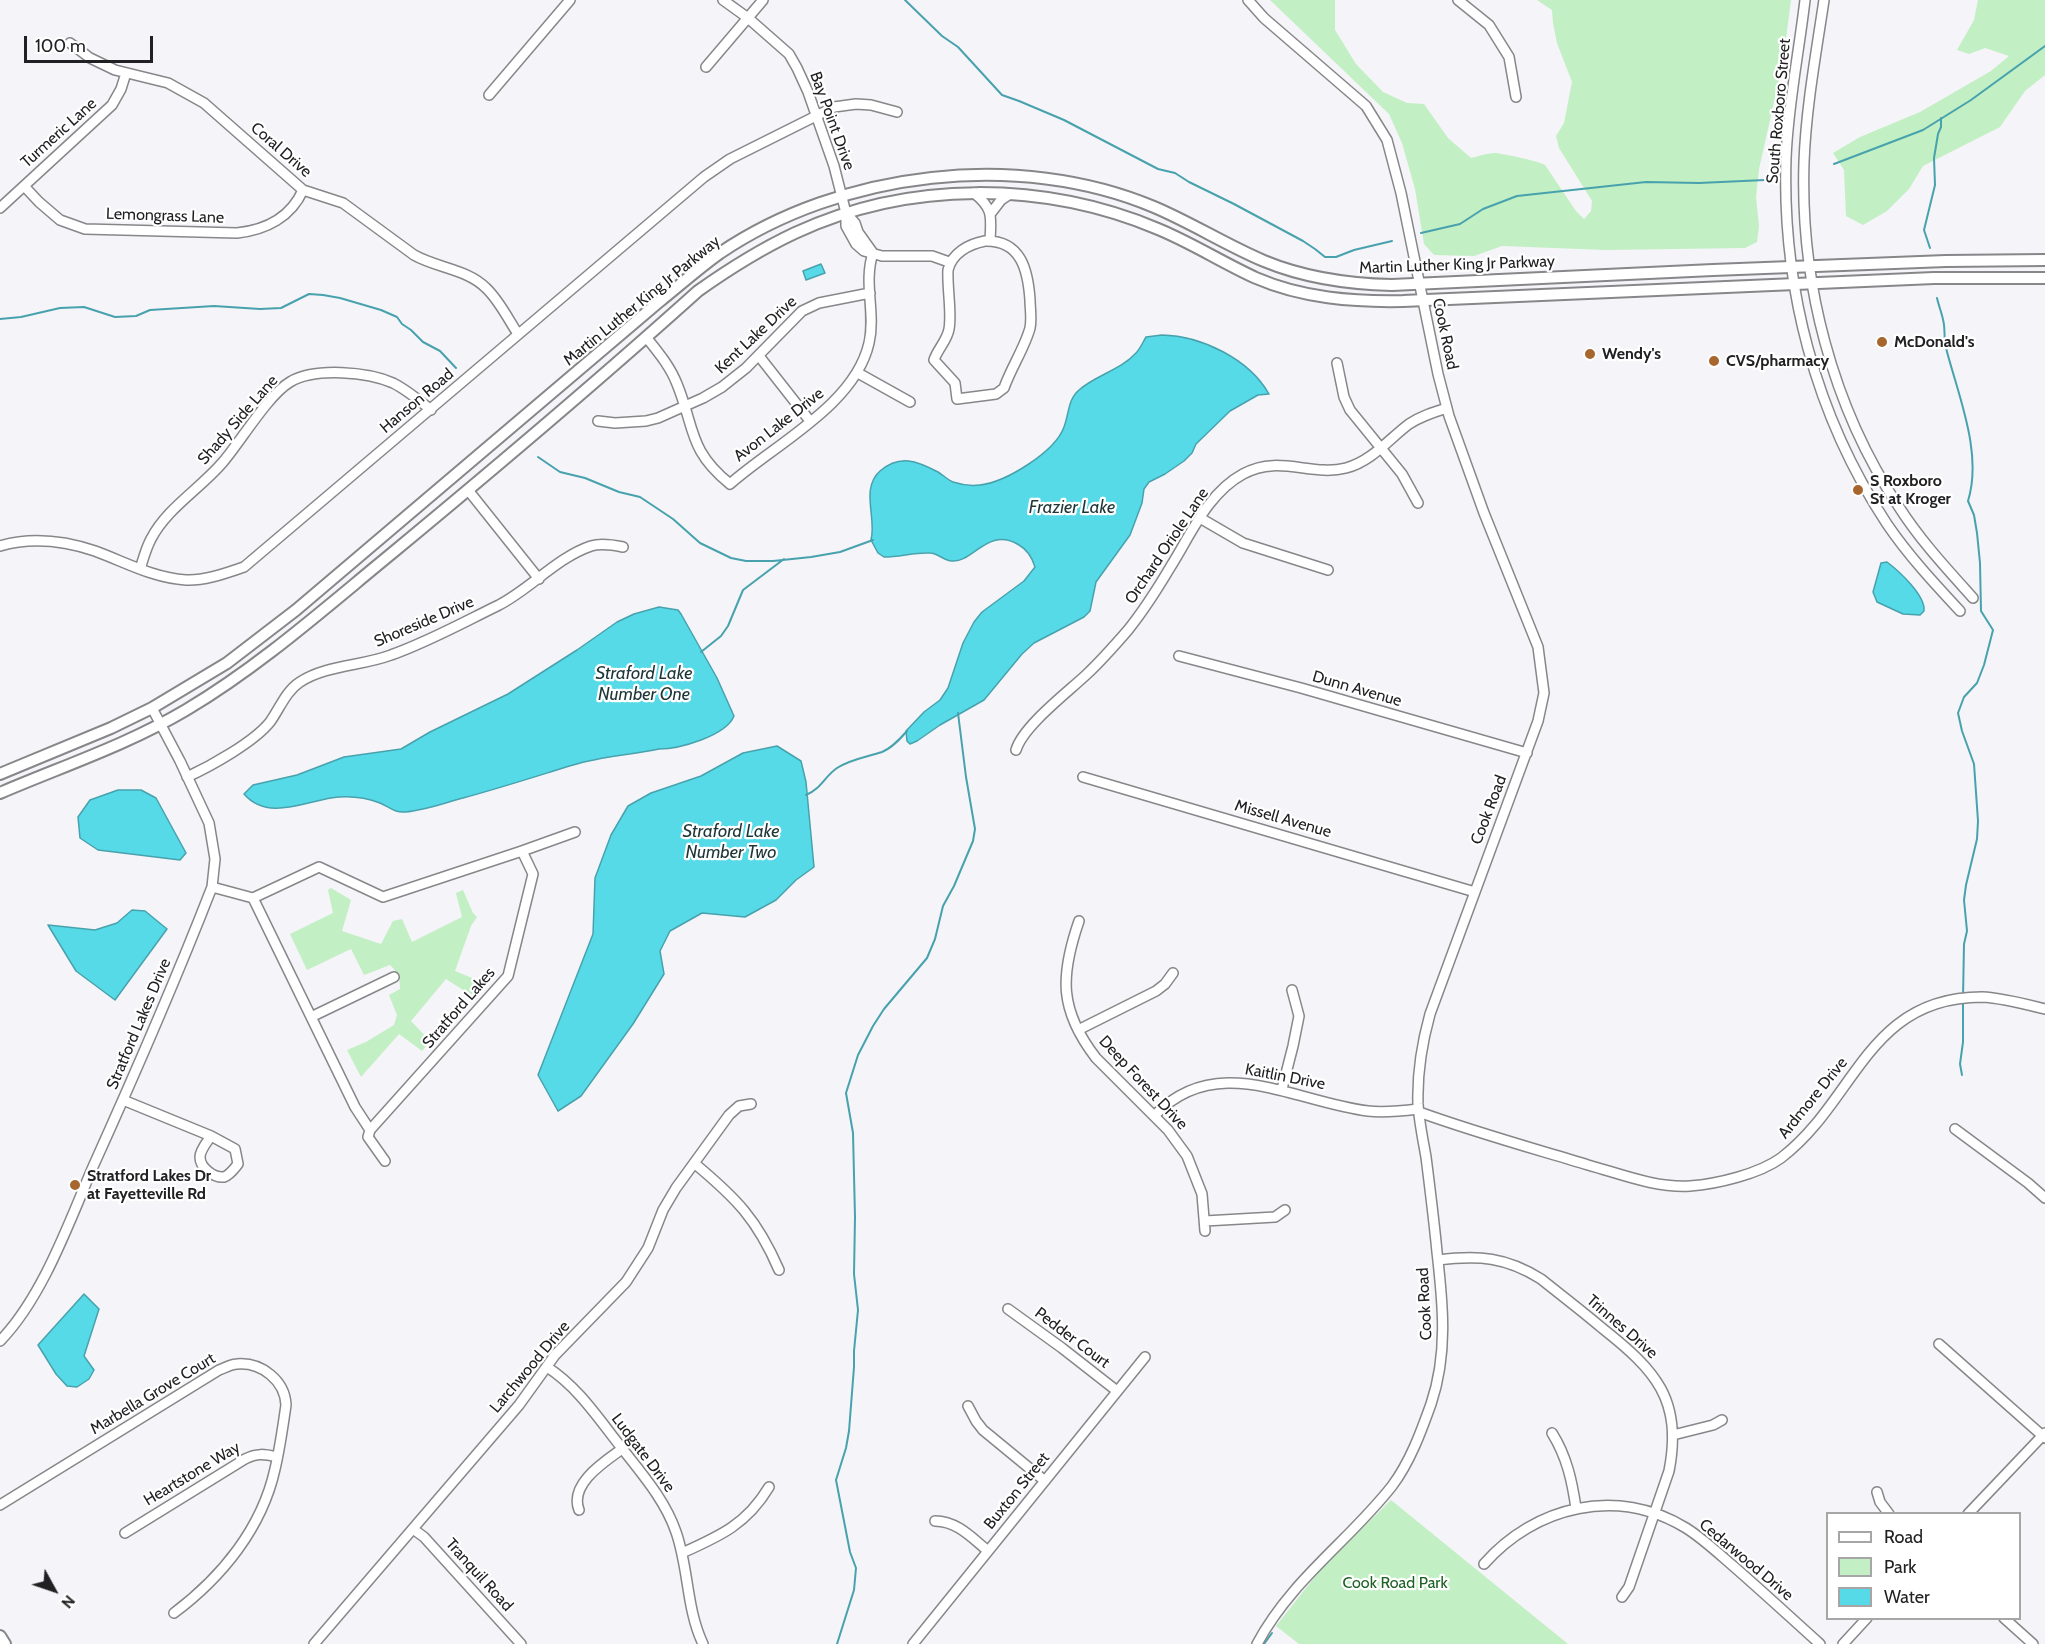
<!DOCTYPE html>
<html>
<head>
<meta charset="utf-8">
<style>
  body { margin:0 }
  #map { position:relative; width:2045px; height:1644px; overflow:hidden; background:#f5f4f8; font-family:Cabin,sans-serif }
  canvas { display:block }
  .legend { position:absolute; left:1826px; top:1512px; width:195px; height:108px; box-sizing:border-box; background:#fff; border:2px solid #a6a6a7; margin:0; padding:8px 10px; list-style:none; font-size:18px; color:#212022 }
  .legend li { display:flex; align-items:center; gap:12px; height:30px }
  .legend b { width:30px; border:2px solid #a6a6a7 }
  .north { position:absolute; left:24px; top:1560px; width:60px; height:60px; -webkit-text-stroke:4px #fff; paint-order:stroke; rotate:130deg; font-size:16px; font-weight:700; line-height:24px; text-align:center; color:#212022 }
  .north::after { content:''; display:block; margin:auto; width:21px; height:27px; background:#212022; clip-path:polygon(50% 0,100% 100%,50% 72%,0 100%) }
  .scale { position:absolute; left:24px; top:36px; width:129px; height:27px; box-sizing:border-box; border:3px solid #212022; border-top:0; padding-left:8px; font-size:18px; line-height:21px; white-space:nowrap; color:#212022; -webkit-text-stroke:4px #fff; paint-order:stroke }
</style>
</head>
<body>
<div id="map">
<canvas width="2045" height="1644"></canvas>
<ul class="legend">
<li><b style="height:8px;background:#fff"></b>Road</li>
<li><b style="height:16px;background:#c2efc3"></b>Park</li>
<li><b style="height:16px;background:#57dae8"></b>Water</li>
</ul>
<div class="north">N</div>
<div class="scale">100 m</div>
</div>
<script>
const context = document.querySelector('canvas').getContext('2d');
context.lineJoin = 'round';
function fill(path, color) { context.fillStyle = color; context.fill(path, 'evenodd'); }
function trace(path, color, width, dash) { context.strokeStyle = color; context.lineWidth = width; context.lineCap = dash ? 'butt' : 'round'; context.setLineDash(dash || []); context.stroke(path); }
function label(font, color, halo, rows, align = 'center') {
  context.font = font + ' Cabin,sans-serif'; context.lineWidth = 4.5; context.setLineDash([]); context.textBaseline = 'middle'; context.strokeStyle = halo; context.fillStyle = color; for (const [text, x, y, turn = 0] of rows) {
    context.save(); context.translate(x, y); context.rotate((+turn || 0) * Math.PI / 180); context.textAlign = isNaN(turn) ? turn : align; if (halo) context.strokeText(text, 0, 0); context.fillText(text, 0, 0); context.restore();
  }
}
const green = new Path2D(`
  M 1270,0 L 1335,0 L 1335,30 L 1356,64 L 1383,92 L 1407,103 L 1424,104 L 1448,138 L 1471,158 C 1479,156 1488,153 1496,153 C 1504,154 1539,161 1545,165 L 1576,211 L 1584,219 L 1591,211 L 1592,201 L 1559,148 L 1556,136 L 1564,123 L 1572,82 L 1557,43 L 1553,23 L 1552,10 L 1537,0 L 1791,0 L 1783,62 L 1759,169 L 1756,197 L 1759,226 L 1757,242 L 1745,248 L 1606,250 L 1502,246 L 1474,256 L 1434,255 L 1424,244 L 1415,189 L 1402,143 L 1389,114 Z
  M 1978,0 L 2045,0 L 2045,75 L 2025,91 L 2000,127 L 1923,166 L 1909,189 L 1887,211 L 1863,225 L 1846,216 L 1844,170 L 1833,153 L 1860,137 L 1920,112 L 1991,71 L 2009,56 L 1985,48 L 1969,54 L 1957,50 L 1974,20 Z
  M 331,888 L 351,900 L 342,931 L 381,944 L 393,921 L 402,919 L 412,942 L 462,917 L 456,893 L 463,890 L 473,913 L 477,917 L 471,926 L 455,971 L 482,982 L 471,995 L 446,979 L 411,1021 L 430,1041 L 422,1051 L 399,1034 L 361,1077 L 347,1050 L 366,1042 L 394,1025 L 397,1015 L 389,995 L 400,989 C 400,979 398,972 390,965 L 364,975 L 351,949 L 307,970 L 290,934 L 333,913 L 328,890 Z
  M 1391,1500 L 1568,1644 L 1299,1644 L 1276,1626 L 1321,1569 Z`);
const water = new Path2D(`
  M 821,264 L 825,273 L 806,280 L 803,271 Z
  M 1162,335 C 1202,336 1249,359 1269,394 L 1258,395 L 1230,411 L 1196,444 L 1192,453 L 1184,461 L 1165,474 L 1149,482 L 1144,489 L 1142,503 L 1130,535 L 1096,582 L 1090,611 L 1084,617 L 1034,643 L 1022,654 L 984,700 L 940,725 L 917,741 L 910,744 L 907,741 L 906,731 L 924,712 L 940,700 L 948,688 L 963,643 L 974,622 L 982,612 L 1024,581 L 1035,567 C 1032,557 1028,550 1019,545 C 988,526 973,563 952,561 C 944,561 938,553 930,553 C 915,552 900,557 884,557 L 878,553 L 871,540 C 877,518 860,489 880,471 C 900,454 917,461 938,472 C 943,475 948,480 953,482 C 962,485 972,486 980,485 C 1006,482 1055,452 1064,427 C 1069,414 1068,399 1079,390 C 1096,375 1121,370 1136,353 C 1140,349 1143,342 1146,337 Z
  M 1887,562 C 1899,571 1926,596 1924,611 L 1920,615 L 1903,614 L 1877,602 L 1873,592 L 1881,563 Z
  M 659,607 L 678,610 L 681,614 L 717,678 L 734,716 C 726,736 679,749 659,749 C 630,755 601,756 573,765 C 537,776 500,788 463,798 C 444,803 425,810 405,812 C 395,813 389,807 380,803 C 367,798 353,796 339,797 C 309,799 269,823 244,794 L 253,785 L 297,775 L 344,757 L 401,749 L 430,732 L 508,694 L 577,650 L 617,622 L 634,614 Z
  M 777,746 L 801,761 L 806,782 L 814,867 L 796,880 L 776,900 L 745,917 L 702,913 L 670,931 L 660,951 L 664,974 L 633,1024 L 581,1096 L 558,1111 L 538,1075 L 593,934 L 595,878 L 611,835 L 628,806 L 651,793 L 701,776 L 743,753 Z
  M 118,790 L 141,790 L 156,798 L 186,853 L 180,860 L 98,850 L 80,838 L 78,817 L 90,800 Z
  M 132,910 L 145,911 L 167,929 L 115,1000 L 76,971 L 48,925 L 95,930 L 117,923 Z
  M 84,1294 L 99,1309 L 84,1356 L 94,1370 L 89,1379 L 77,1387 L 67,1386 L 56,1374 L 38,1345 Z`);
const stream = new Path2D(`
  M 905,0 L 942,36 L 958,47 L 1002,95 L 1019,101 L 1064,120 L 1158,169 L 1175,173 L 1189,182 L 1234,204 L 1303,241 L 1315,249 L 1325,257 L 1336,257 L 1354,250 L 1392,241
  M 1834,164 L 1923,130 L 1971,100 L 2045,46
  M 1421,233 L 1460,224 L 1483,209 L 1517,196 L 1646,182 L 1699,183 L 1765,180
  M 1930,248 L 1924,230 L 1935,185 L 1934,158 L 1938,134 L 1941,127 L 1941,118
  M 1937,298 C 1939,307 1943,316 1944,325 C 1945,333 1944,341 1946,348 C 1958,395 1983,453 1968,501 L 1974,515 L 1977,533 L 1980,563 L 1981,611 L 1993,630 L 1984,665 L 1977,683 L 1964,697 L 1958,713 L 1962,731 L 1974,764 L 1978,821 L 1977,839 L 1966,885 L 1964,900 L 1967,931 L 1964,944 L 1963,998
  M 0,319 L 21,317 L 60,308 L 84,307 L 115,317 L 136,316 L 150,310 L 214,306 L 260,309 L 281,308 L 309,294 L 323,295 L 340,298 L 381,310 L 397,317 L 402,324 L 411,330 L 423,342 L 440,351 L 456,368
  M 538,457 L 560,472 L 585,478 L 619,492 L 640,497 L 673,519 L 700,543 L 731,558 L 746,561 L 773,561 L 811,557 L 840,552 L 873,540
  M 701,652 L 721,636 L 728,626 L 743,590 L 784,559
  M 806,795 C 821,789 825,776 837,768 C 851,759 867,757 882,752 C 892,748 900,739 907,731
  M 1962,1075 L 1960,1064 L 1963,1042 L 1963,1003
  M 837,1644 L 854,1590 L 856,1568 L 850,1552 L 836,1480 L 846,1448 L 849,1431 L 854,1367 L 854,1351 L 858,1310 L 854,1274 L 855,1217 L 853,1133 L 846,1093 L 858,1055 L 873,1026 L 884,1009 L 927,958 L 935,939 L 943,906 L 954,886 L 973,841 L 975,829 L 966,777 L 958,713
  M 1264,1644 L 1272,1633`);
const minor = new Path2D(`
  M 723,0 L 748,18 L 789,54 L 797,68 L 808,92 L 834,166 L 846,213 L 846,226 L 856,244 L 864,251 L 882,256 L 932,256 L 949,262
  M 1248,0 L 1264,18 L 1366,106 L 1387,140 L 1401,193 L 1438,374 L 1449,416 L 1484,513 L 1538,647 L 1544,693 L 1538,721 L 1430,1014 C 1422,1043 1417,1073 1418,1104 C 1419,1121 1423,1140 1426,1157 C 1430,1189 1434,1220 1437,1252 C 1443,1304 1448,1354 1431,1404 C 1421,1432 1410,1462 1392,1486 C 1349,1541 1291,1580 1257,1644
  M 1458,0 L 1489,25 L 1509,57 L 1516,97
  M 1805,0 C 1799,52 1788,105 1786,158 C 1782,287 1815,415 1887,524 C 1908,555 1934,583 1960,611
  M 1824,0 C 1816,54 1806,108 1804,162 C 1800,282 1832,407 1899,507 C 1920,540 1947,569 1973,598
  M 70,43 L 90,58 L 115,70 L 168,83 L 204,103 L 303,190 L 343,203 L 414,255 C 437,268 467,269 486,288 C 499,300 508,319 518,334
  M 706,67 L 763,0
  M 489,95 L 570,0
  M 24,186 L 39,202 L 60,220 L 85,229 L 237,233 C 266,230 291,217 303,190
  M 974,193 C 994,209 991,217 990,241
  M 0,208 L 112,105 L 121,89 L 126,73
  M 846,213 L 855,223 L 858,232 L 873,253
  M 991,213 L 1001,200 L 1010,194
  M 985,241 C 1021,240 1028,270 1030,300 C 1030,308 1032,319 1030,328 C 1025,347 1011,368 1004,388 L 996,394 L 957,399 L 955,383 L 934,360 C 938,348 947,341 949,329 C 952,313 947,288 948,270 C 952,253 969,244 985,241 Z
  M 646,337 C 658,352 670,366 677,384 C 695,428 688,450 730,484 C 775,444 855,405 869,343 C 876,313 863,283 873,253
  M 759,356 L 810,421
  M 1337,363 L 1344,397 L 1350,410 L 1402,474 L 1418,503
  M 858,373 L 910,402
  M 598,421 L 615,423 L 646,421 L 658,418 L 703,398 L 722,387 L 746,368 L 802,311 L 819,303 L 870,293
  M 468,490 L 539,579
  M 1200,518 L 1243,543 L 1328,570
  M 0,546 C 31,537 65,541 95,551 C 125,562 153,578 186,580 C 205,581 226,573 244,567 L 704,177 L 730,159 L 834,107 L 856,104 L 871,105 L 897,112
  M 140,569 C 143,560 146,548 151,539 C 167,508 200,489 223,462 C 241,441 268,395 290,382 C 315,367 368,372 393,383 C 407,390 419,400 431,410
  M 1179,656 L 1301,688 L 1527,753
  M 1016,750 C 1023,726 1068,692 1087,674 C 1102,660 1115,645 1128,630 C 1144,610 1158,588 1171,566 C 1191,534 1208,493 1243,474 C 1279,454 1311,477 1346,468 C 1372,461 1389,439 1409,424 C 1421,416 1434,412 1447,408
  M 187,777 C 211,766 254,742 270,722 C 280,708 286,691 300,682 C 326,665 362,666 391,655 C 428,642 464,622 499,605 C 530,589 558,557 591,546 C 601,543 613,545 623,547
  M 1083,777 L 1475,892
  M 522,851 L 575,832
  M 212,887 L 253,898 L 319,867 L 383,897 L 522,851 L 533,874 L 508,976 L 370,1130 L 355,1107 L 253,898
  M 1079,921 C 1060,976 1059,1010 1096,1058 L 1168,1130 L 1187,1156 L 1202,1194 L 1205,1231
  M 311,1017 L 394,977
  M 1078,1030 L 1156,991 L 1165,984 L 1173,973
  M 1282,1089 L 1293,1046 L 1299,1016 L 1292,990
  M 123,1100 L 211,1136 L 235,1149 L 238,1164 C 234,1169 230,1175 224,1177 C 214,1178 200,1168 200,1157 C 200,1150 207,1142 211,1136
  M 1419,1112 C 1474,1132 1532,1148 1588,1165 C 1621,1174 1655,1188 1690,1186 C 1717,1184 1759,1174 1781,1158 C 1856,1101 1867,997 1982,997 C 2003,998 2025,1004 2045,1009
  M 1154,1116 C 1217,1050 1294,1102 1368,1111 C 1384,1113 1402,1111 1418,1109
  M 1955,1129 L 2028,1183 L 2045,1198
  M 370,1130 L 368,1137 L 385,1161
  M 694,1163 C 736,1198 757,1219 779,1270
  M 1205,1221 L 1275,1217 L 1285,1210
  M 1438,1260 C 1479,1255 1506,1257 1541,1279 C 1561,1295 1582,1311 1602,1328 C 1655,1370 1683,1399 1669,1471 L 1629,1587 L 1622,1597
  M 1008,1309 L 1062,1348 L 1117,1391
  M 0,1341 C 42,1298 68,1225 92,1169 C 134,1076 175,982 212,887 L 215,859 L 209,823 L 180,761 L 152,708
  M 1939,1344 L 2045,1438
  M 547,1367 C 578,1387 598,1418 621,1447 C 642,1474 665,1500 676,1532 C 689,1569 686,1608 703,1644
  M 968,1406 L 976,1421 L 983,1430 L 1045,1481
  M 1552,1433 C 1567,1457 1572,1481 1576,1508
  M 1673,1435 L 1713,1425 L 1722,1420
  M 1877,1492 L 1880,1502 L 1889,1514
  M 0,1505 L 219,1370 C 225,1368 231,1364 237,1364 C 262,1362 285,1381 286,1405 C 283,1426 280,1448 275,1469 C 262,1528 222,1577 174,1613
  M 579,1510 C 569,1484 604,1462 622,1449
  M 1968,1514 L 2045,1433
  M 935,1521 C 957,1521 972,1538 988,1551
  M 413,1529 L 424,1537 L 521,1644
  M 125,1533 L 245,1459 C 257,1453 264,1454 277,1457
  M 682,1553 C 720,1536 747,1524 769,1487
  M 1484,1564 C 1535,1506 1617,1486 1686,1528 C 1702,1538 1717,1552 1732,1565 C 1762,1591 1791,1618 1820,1644
  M 2004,1618 L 2033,1644
  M 314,1644 L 519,1405 L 555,1355 L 626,1282 L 648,1248 L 663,1210 L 676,1188 L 729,1115 L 739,1106 L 751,1104
  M 913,1644 L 1145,1357
  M 1843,1644 L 1867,1618`);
const major = new Path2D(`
  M 0,774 L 111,728 L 152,708 L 227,663 L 296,610 L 660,301 C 680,285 699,268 720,253 C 841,171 1019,150 1154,207 C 1192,223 1226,245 1264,261 C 1305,278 1347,284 1392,285 L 1713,270 L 1946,261 L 2045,260
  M 0,793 C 63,766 127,745 186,710 C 260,666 325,608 391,554 C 495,468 598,381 698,291 C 729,269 761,249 795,233 C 909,180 1044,181 1158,229 C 1192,243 1223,263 1256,278 C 1302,298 1353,302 1403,301 L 1934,278 L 2045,278
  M 0,1636 L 5,1644`);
const markers = [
  [1882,342,6,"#a6662e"],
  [1590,354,6,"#a6662e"],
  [1714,361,6,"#a6662e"],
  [1858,490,6,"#a6662e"],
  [75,1185,6,"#a6662e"]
];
const streetNames = [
  ["South Roxboro Street",1779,111,-85],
  ["Bay Point Drive",832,121,70],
  ["Turmeric Lane",59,133,-42],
  ["Coral Drive",281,150,41],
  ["Lemongrass Lane",165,216,2],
  ["Martin Luther King Jr Parkway",1457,265,-2],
  ["Martin Luther King Jr Parkway",642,301,-39],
  ["Cook Road",1445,334,78],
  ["Kent Lake Drive",756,335,-43],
  ["Hanson Road",417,401,-40],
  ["Shady Side Lane",238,420,-49],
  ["Avon Lake Drive",779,425,-38],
  ["Orchard Oriole Lane",1167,546,-56],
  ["Shoreside Drive",424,622,-23],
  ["Dunn Avenue",1357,689,16],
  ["Cook Road",1489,810,-69],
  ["Missell Avenue",1283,819,16],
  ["Stratford Lakes",459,1008,-49],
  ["Stratford Lakes Drive",139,1024,-67],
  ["Kaitlin Drive",1285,1077,11],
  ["Deep Forest Drive",1143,1083,47],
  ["Ardmore Drive",1813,1098,-51],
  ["Cook Road",1425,1304,-93],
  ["Trinnes Drive",1622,1327,41],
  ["Pedder Court",1072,1338,37],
  ["Larchwood Drive",530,1367,-50],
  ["Marbella Grove Court",153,1394,-31],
  ["Ludgate Drive",643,1453,53],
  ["Heartstone Way",192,1474,-31],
  ["Buxton Street",1017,1491,-51],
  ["Cedarwood Drive",1746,1560,40],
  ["Tranquil Road",479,1575,48]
];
const poiNames = [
  ["McDonald's",1894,342],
  ["Wendy's",1602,354],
  ["CVS/pharmacy",1726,361],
  ["S Roxboro",1870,481],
  ["St at Kroger",1870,499],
  ["Stratford Lakes Dr",87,1176],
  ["at Fayetteville Rd",87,1194]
];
const parkNames = [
  ["Cook Road Park",1395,1583]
];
const waterNames = [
  ["Frazier Lake",1072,508],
  ["Straford Lake",644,674],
  ["Number One",644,695],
  ["Straford Lake",731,832],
  ["Number Two",731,853]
];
fill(green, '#c2efc3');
fill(water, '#57dae8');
trace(water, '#47a2ad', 1.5);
trace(stream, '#47a2ad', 2);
trace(minor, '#87878a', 12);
trace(major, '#87878a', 14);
trace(minor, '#fff', 9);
trace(major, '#fff', 10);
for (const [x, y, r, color] of markers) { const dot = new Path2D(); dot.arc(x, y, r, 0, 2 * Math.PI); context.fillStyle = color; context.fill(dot); trace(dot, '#fff', 2); }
label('16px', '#212022', '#fff', streetNames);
label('bold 16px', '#212022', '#fff', poiNames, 'left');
label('16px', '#1d6124', '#fff', parkNames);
label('italic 18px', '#1f3638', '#fff', waterNames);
</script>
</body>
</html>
